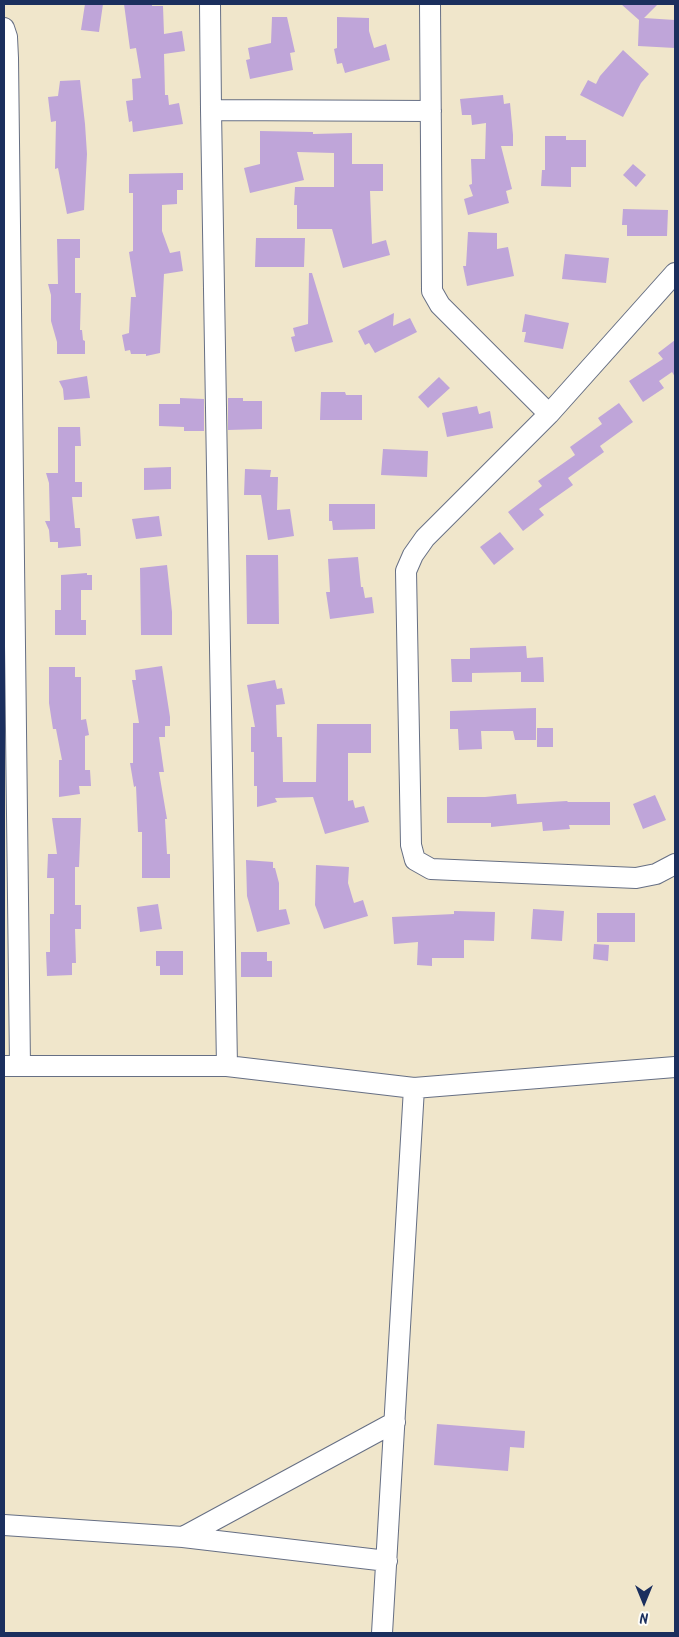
<!DOCTYPE html>
<html>
<head>
<meta charset="utf-8">
<style>
  body { margin:0 }
  #map { position:relative; width:679px; height:1637px; overflow:hidden; background:#f0e6cb; font-family:Kalam,sans-serif }
  canvas { display:block }
  .frame { position:absolute; inset:0; border:5px solid #1b2f5e; pointer-events:none }
  .north { position:absolute; left:619px; top:1577px; width:50px; height:50px; -webkit-text-stroke:4px #fdfcf7; paint-order:stroke; rotate:180deg; font-size:14px; font-weight:700; line-height:20px; text-align:center; color:#1b2f5e }
  .north::after { content:''; display:block; margin:auto; width:18px; height:22px; background:#1b2f5e; clip-path:polygon(50% 0,100% 100%,50% 72%,0 100%) }
</style>
</head>
<body>
<div id="map">
<canvas width="679" height="1637"></canvas>
<div class="frame"></div>
<div class="north">N</div>
</div>
<script>
const context = document.querySelector('canvas').getContext('2d');
context.lineJoin = 'round';
function fill(path, color) { context.fillStyle = color; context.fill(path, 'evenodd'); }
function trace(path, color, width, dash) { context.strokeStyle = color; context.lineWidth = width; context.lineCap = dash ? 'butt' : 'round'; context.setLineDash(dash || []); context.stroke(path); }
const building = new Path2D(`
  M 85,4 L 103,4 L 99,32 L 81,30 Z
  M 124,4 L 152,4 L 152,6 L 163,6 L 164,34 L 182,31 L 185,51 L 164,54 L 165,95 L 168,95 L 169,105 L 179,103 L 183,124 L 133,132 L 132,121 L 129,122 L 126,101 L 133,100 L 132,79 L 141,78 L 136,48 L 130,49 Z
  M 621,4 L 658,4 L 644,18 L 675,20 L 675,48 L 638,46 L 639,20 Z
  M 272,17 L 287,17 L 295,52 L 290,53 L 293,70 L 250,79 L 246,60 L 250,59 L 248,48 L 271,43 Z
  M 337,17 L 369,18 L 369,31 L 374,48 L 386,44 L 390,60 L 345,73 L 342,63 L 337,64 L 334,49 L 337,48 Z
  M 623,50 L 649,74 L 641,83 L 623,117 L 580,95 L 588,80 L 596,84 L 600,76 Z
  M 80,80 L 85,124 L 87,154 L 84,210 L 67,214 L 58,168 L 55,169 L 56,121 L 51,122 L 48,97 L 58,96 L 60,81 Z
  M 503,95 L 504,104 L 510,103 L 513,135 L 513,146 L 501,146 L 512,189 L 506,191 L 509,203 L 468,215 L 464,199 L 473,196 L 469,185 L 472,184 L 471,159 L 485,159 L 486,123 L 472,125 L 471,115 L 462,115 L 460,99 Z
  M 260,131 L 313,132 L 313,134 L 352,133 L 352,164 L 383,164 L 383,191 L 370,191 L 372,244 L 386,240 L 390,255 L 343,268 L 332,229 L 297,229 L 297,205 L 294,205 L 295,187 L 334,187 L 334,153 L 297,152 L 304,180 L 250,193 L 244,168 L 260,164 Z
  M 545,136 L 566,136 L 566,140 L 586,140 L 586,167 L 571,167 L 571,187 L 541,186 L 542,170 L 545,170 Z
  M 633,164 L 646,175 L 636,187 L 623,175 Z
  M 183,173 L 183,190 L 177,190 L 177,204 L 162,205 L 162,231 L 170,253 L 180,251 L 183,271 L 164,274 L 160,353 L 146,356 L 146,354 L 131,354 L 130,350 L 125,351 L 122,335 L 129,333 L 131,297 L 136,297 L 129,252 L 133,251 L 133,193 L 129,193 L 129,174 Z
  M 623,209 L 668,210 L 667,236 L 627,236 L 627,225 L 622,225 Z
  M 468,232 L 497,233 L 497,249 L 508,247 L 514,276 L 467,286 L 463,266 L 466,266 Z
  M 256,238 L 305,238 L 304,267 L 255,267 Z
  M 57,239 L 80,239 L 80,258 L 75,258 L 75,293 L 81,293 L 80,330 L 82,330 L 83,340 L 85,341 L 85,354 L 57,354 L 57,342 L 51,321 L 51,295 L 48,284 L 58,284 Z
  M 565,254 L 609,258 L 606,283 L 562,279 Z
  M 309,273 L 312,273 L 333,342 L 295,352 L 291,337 L 295,336 L 293,328 L 308,324 Z
  M 394,313 L 393,326 L 410,318 L 417,332 L 375,353 L 369,343 L 365,345 L 358,331 Z
  M 525,314 L 569,323 L 563,349 L 524,342 L 526,332 L 522,332 Z
  M 675,340 L 675,377 L 672,372 L 659,381 L 664,388 L 643,402 L 629,381 L 663,359 L 658,353 Z
  M 87,376 L 90,398 L 64,400 L 63,389 L 59,381 Z
  M 439,377 L 450,388 L 428,408 L 418,397 Z
  M 321,392 L 345,392 L 346,395 L 362,395 L 362,420 L 320,420 Z
  M 180,398 L 204,399 L 204,431 L 184,431 L 184,427 L 159,426 L 159,404 L 180,404 Z
  M 228,398 L 243,398 L 243,401 L 262,401 L 262,429 L 228,430 Z
  M 619,403 L 633,422 L 600,446 L 604,452 L 568,478 L 573,485 L 539,509 L 544,515 L 523,531 L 508,512 L 542,486 L 538,481 L 575,455 L 570,447 L 602,424 L 598,418 Z
  M 477,406 L 479,414 L 490,411 L 493,428 L 447,437 L 442,413 Z
  M 58,427 L 80,427 L 81,446 L 75,446 L 75,482 L 82,482 L 82,497 L 72,497 L 75,528 L 80,528 L 81,546 L 58,548 L 58,542 L 50,542 L 49,530 L 45,521 L 50,521 L 49,483 L 46,473 L 58,473 Z
  M 383,449 L 428,451 L 427,477 L 381,475 Z
  M 171,467 L 171,489 L 144,490 L 144,468 Z
  M 245,469 L 271,470 L 270,477 L 278,477 L 277,510 L 290,509 L 294,536 L 268,540 L 261,495 L 244,495 Z
  M 329,504 L 375,504 L 375,529 L 333,530 L 332,521 L 329,521 Z
  M 159,516 L 162,536 L 136,539 L 132,519 Z
  M 500,532 L 514,549 L 494,565 L 480,547 Z
  M 246,555 L 278,555 L 279,624 L 247,624 Z
  M 358,557 L 361,587 L 363,587 L 365,598 L 372,597 L 374,613 L 330,619 L 326,592 L 330,592 L 328,559 Z
  M 167,565 L 172,612 L 172,635 L 141,635 L 140,568 Z
  M 87,573 L 87,575 L 92,575 L 92,590 L 81,590 L 81,620 L 86,620 L 86,635 L 55,635 L 55,610 L 61,610 L 61,575 Z
  M 526,646 L 527,658 L 543,657 L 544,682 L 521,682 L 521,672 L 472,673 L 472,682 L 452,682 L 451,659 L 470,659 L 470,648 Z
  M 162,666 L 170,717 L 170,726 L 165,726 L 165,737 L 159,737 L 164,772 L 159,772 L 167,819 L 165,819 L 167,854 L 170,854 L 170,878 L 142,878 L 142,832 L 138,832 L 136,786 L 134,787 L 130,763 L 133,763 L 133,723 L 139,723 L 132,680 L 136,680 L 135,670 Z
  M 49,667 L 75,667 L 75,677 L 81,677 L 81,720 L 86,719 L 89,735 L 85,736 L 85,770 L 90,770 L 91,786 L 79,786 L 80,794 L 59,797 L 59,760 L 62,760 L 56,729 L 53,729 L 49,703 Z
  M 275,680 L 277,689 L 282,688 L 285,704 L 276,705 L 277,737 L 282,737 L 283,782 L 316,782 L 317,724 L 371,724 L 371,753 L 348,753 L 348,801 L 353,800 L 355,808 L 364,806 L 369,822 L 325,834 L 313,797 L 275,798 L 277,802 L 257,807 L 257,786 L 254,786 L 254,752 L 251,752 L 251,727 L 255,727 L 247,685 Z
  M 536,708 L 536,740 L 515,740 L 513,731 L 481,731 L 482,749 L 459,750 L 458,729 L 450,729 L 450,711 Z
  M 537,728 L 553,728 L 553,747 L 537,747 Z
  M 516,794 L 517,804 L 567,801 L 568,802 L 610,802 L 610,825 L 569,825 L 570,829 L 543,831 L 542,822 L 491,827 L 491,823 L 447,823 L 447,797 L 485,797 Z
  M 655,795 L 666,820 L 643,829 L 633,804 Z
  M 52,818 L 81,818 L 79,867 L 75,867 L 75,905 L 81,905 L 81,929 L 75,929 L 76,963 L 72,963 L 72,975 L 47,976 L 46,952 L 50,952 L 50,914 L 54,914 L 54,878 L 47,878 L 48,854 L 57,854 Z
  M 246,860 L 273,862 L 273,868 L 275,868 L 279,883 L 279,910 L 286,909 L 290,924 L 257,932 L 247,896 Z
  M 316,865 L 349,867 L 348,883 L 354,903 L 363,900 L 368,916 L 324,929 L 315,905 Z
  M 158,904 L 162,929 L 140,932 L 137,907 Z
  M 533,909 L 564,911 L 562,941 L 531,939 Z
  M 454,911 L 495,912 L 494,941 L 464,940 L 464,958 L 432,958 L 432,966 L 417,965 L 418,942 L 394,944 L 392,917 L 454,914 Z
  M 597,913 L 635,913 L 635,942 L 597,942 Z
  M 594,944 L 609,945 L 608,961 L 593,959 Z
  M 156,951 L 183,951 L 183,975 L 160,975 L 160,966 L 156,966 Z
  M 241,952 L 267,952 L 267,961 L 272,961 L 272,977 L 241,977 Z
  M 437,1424 L 525,1431 L 524,1448 L 510,1447 L 508,1471 L 434,1465 Z`);
const minor = new Path2D(`
  M 210,4 L 211,110
  M 430,4 L 432,291 L 440,305 L 549,414
  M 4,28 L 7,37 L 8,58 L 20,1066
  M 675,273 L 549,414 L 425,538 L 413,555 L 406,571 L 411,845 L 415,860 L 431,869 L 636,878 L 656,874 L 675,864
  M 4,1066 L 227,1066 L 414,1088 L 675,1067
  M 227,1066 L 211,110 L 431,111
  M 4,1525 L 183,1537 L 387,1561
  M 183,1537 L 395,1422
  M 382,1633 L 414,1088`);
fill(building, '#bfa5d9');
trace(minor, '#666f84', 22);
trace(minor, '#fff', 20);
</script>
</body>
</html>
